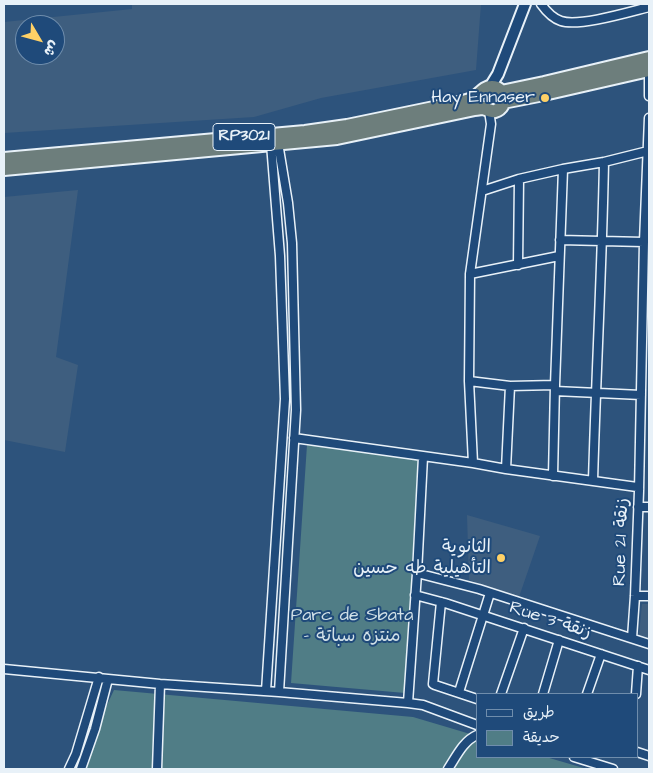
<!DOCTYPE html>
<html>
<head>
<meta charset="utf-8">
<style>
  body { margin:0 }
  #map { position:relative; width:653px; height:773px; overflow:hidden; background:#2d537c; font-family:"Architects Daughter","Playpen Sans Arabic",sans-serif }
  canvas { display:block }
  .frame { position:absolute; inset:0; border:5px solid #e8f1f8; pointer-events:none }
  .legend { position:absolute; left:476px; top:693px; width:162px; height:65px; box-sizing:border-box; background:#1f4a7a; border:1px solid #6f8dac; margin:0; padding:6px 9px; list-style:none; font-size:15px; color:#e8f1f8 }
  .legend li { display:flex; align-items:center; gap:10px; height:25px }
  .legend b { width:25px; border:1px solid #6f8dac }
  .north { position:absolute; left:15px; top:15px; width:50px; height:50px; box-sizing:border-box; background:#1f4a7a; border:1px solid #6f8dac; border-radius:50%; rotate:127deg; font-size:14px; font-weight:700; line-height:20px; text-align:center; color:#e8f1f8 }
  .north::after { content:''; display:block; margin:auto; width:18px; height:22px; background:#ffd166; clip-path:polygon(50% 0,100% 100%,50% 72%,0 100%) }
</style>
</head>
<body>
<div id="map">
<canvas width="653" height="773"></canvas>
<div class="frame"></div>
<ul class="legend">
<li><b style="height:6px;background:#1f4a7a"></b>طريق</li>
<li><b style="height:14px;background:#507d86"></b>حديقة</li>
</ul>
<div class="north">ش</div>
</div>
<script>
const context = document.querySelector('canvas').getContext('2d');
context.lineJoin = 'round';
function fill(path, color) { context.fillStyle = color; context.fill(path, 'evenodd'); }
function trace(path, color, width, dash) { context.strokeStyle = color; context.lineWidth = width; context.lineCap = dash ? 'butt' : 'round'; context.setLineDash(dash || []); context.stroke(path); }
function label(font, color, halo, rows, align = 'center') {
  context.font = font + ' "Architects Daughter","Playpen Sans Arabic",sans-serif'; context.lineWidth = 4; context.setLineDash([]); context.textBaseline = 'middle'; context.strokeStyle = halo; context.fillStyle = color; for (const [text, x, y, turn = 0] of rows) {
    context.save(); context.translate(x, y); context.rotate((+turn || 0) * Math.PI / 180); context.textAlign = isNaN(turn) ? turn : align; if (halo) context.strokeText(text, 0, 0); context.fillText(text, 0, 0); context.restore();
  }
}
const built = new Path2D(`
  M 132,4 L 481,4 L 476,70 L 321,98 L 254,117 L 4,133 L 4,22 L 132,9 ZM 25,25 L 55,25 L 55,55 L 25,55 Z
  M 78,190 L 56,357 L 78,365 L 65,452 L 4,440 L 4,197 Z
  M 467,515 L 540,536 L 519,597 L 469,580 Z
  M 642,604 L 649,604 L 649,638 L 639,635 Z`);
const green = new Path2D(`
  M 307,445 L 418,459 L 405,693 L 291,683 Z
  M 114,690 L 413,717 L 477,736 L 477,757 L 546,757 L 587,769 L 77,769 Z`);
const minor = new Path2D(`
  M 541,4 C 546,11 552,18 561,21 C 579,27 629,12 649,7
  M 649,70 L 649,96
  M 489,111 L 491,124 L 470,274 L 469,381 L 473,463 L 506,469 L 637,487 L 639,489
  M 278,143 L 288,203 L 292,243 L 296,410 L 279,692
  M 482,191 L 519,179 L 563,169 L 604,162 L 648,151
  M 560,240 L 644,242
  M 518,265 L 519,179
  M 470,274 L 559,256
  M 469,381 L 510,386 L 555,385
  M 555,391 L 641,395
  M 294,438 L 473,463
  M 506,469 L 510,386
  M 553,476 L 555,385 L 563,169
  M 593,481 C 596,375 602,269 604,162
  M 638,507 L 649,507
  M 417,573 L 479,589 L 649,644
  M 415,595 L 445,603 L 649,670
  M 635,596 L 649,596
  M 441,602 L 433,684 L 435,685 L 477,699
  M 632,638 L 635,596 L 639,491 L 644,242 L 649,118
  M 4,669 L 160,684 L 279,692 L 408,703 L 423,705 L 477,725
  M 266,691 L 285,399 L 280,256 L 271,144
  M 459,692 L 490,593
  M 501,694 L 524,628
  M 543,694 L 559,640
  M 587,694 L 601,654
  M 636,694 L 638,666
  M 408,703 L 417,573 L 423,457
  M 637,752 L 649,756
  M 574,757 L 613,769
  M 69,769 L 76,754 L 99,677
  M 81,769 L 95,729 L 108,679
  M 157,769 L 160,684
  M 448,769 C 456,757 463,741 477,735`);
const tertiary = new Path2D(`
  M 490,87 L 498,74 L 525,4`);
const trunk = new Path2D(`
  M 501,92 L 544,83 L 649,58
  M 503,102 L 544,94 L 649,70
  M 4,159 L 305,132 L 347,126 L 463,102 C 467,101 471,100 474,98 C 480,94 484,87 491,87 C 505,86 509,107 495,111 C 489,112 488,109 483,108 C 481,108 478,109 475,109 L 337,138 L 4,169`);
const markers = [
  [545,98,5,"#ffd166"],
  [501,558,5,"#ffd166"]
];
const shields = [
  [244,137,62]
];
const shieldNames = [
  ["RP3021",244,137]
];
const poiNames = [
  ["Hay Ennaser",535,98],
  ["الثانوية",491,548],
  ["التأهيلية طه حسين",491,569]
];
const streetNames = [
  ["Rue 21 زنقة",622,542,-88],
  ["Rue 3 زنقة",550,621,18]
];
const parkNames = [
  ["Parc de Sbata",352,616],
  ["- منتزه سباتة",352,637]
];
fill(built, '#3e5e7f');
fill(green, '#507d86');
trace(minor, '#e8f1f8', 11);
trace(tertiary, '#e8f1f8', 14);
trace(trunk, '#e8f1f8', 16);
trace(minor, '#1f4a7a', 8);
trace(tertiary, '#1f4a7a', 10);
trace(trunk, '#6d7e7c', 12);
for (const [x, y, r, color] of markers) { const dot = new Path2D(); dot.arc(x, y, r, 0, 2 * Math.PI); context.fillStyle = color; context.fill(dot); trace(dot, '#1f4a7a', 2); }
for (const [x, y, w] of shields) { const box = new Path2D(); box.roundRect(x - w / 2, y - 13.5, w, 27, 4); context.fillStyle = '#1f4a7a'; context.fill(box); trace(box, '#e8f1f8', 1); }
label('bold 16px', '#e8f1f8', null, shieldNames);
label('18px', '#e8f1f8', '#1f4a7a', poiNames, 'right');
label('18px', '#e8f1f8', '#1f4a7a', streetNames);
label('18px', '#d1e0e7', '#1f4a7a', parkNames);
</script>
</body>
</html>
